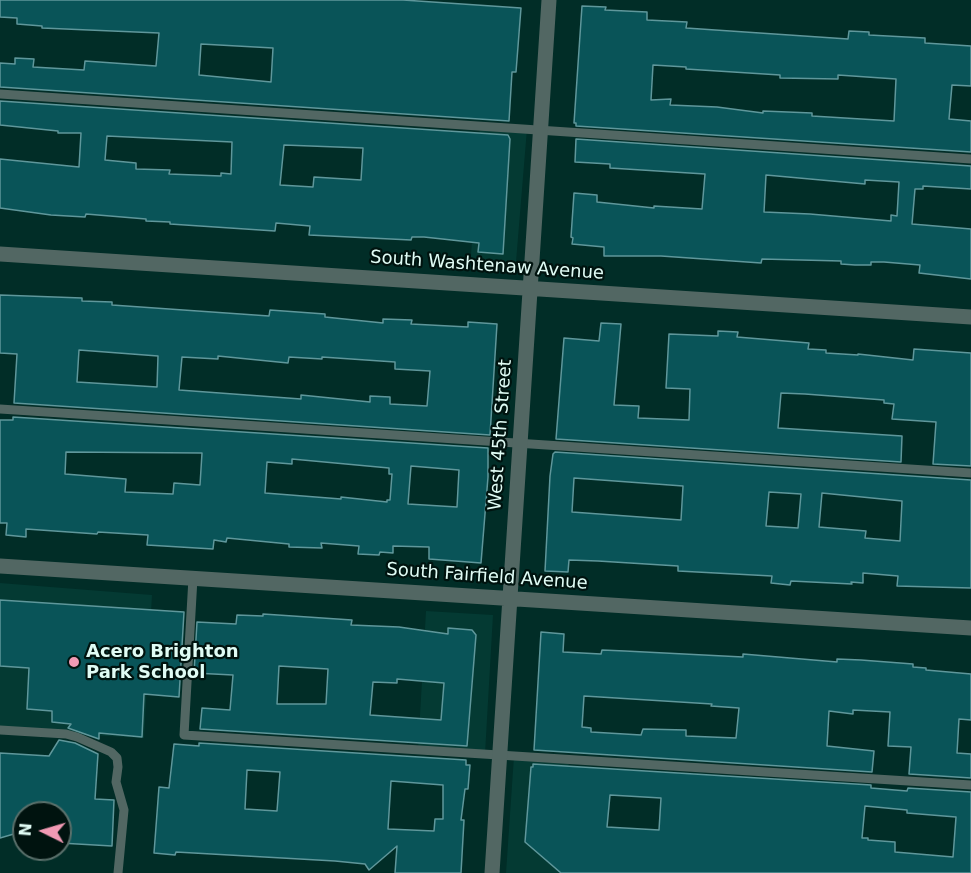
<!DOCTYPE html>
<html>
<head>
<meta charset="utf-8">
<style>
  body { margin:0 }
  #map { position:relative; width:971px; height:873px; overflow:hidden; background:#012d27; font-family:"DejaVu Sans",sans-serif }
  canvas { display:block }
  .north { position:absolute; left:12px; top:801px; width:60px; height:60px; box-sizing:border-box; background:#00130f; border:2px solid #5a706b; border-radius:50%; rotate:275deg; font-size:16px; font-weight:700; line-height:24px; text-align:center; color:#e0fcf5 }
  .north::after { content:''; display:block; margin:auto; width:21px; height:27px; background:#f19ab4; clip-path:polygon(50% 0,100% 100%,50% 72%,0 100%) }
</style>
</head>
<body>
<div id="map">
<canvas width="971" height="873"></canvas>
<div class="north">N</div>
</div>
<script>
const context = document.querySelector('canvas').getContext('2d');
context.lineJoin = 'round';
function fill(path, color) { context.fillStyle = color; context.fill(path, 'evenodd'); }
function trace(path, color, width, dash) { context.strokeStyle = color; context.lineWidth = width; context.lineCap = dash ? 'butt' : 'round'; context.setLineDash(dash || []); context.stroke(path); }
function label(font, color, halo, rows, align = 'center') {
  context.font = font + ' "DejaVu Sans",sans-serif'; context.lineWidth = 4.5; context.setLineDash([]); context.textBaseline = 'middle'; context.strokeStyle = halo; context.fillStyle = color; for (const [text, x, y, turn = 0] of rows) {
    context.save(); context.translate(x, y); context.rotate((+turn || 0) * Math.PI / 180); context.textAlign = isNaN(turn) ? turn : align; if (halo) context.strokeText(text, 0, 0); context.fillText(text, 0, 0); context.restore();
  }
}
const built = new Path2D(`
  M 480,126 L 527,129 L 515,274 L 470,269 Z
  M 0,583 L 152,595 L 144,738 L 0,730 Z
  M 426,611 L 493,615 L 485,754 L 418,750 Z
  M 514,756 L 569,760 L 560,873 L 506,873 Z`);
const building = new Path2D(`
  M 0,0 L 403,0 L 521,8 L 516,72 L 512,72 L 509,121 L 0,87 L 0,63 L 15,64 L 15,58 L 34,59 L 33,67 L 84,70 L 85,61 L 156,66 L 159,33 L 42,28 L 42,26 L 17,24 L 17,18 L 0,17 ZM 201,44 L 273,48 L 271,82 L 199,75 Z
  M 582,6 L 606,7 L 605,10 L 647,12 L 647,20 L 687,22 L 686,28 L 848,39 L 849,31 L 869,32 L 869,35 L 925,38 L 925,43 L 971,46 L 971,86 L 952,85 L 949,119 L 971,121 L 971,152 L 576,126 L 576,123 L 574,123 ZM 653,65 L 686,67 L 686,69 L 780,75 L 780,78 L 838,79 L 838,75 L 896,79 L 894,121 L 812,116 L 812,113 L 763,111 L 763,113 L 717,107 L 670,105 L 671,99 L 651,100 Z
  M 0,101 L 508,135 L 510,139 L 503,254 L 478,252 L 479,243 L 424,237 L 412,237 L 411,240 L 309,235 L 310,226 L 276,223 L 275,231 L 170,224 L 170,222 L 146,221 L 146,219 L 86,214 L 85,217 L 51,215 L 0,208 L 0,159 L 79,167 L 81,133 L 58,133 L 58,131 L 0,125 ZM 107,136 L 232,142 L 231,174 L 221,173 L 221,176 L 169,174 L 170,170 L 136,169 L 136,163 L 105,160 ZM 284,145 L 363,148 L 361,180 L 314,177 L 313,187 L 280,185 Z
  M 576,139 L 971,166 L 971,189 L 923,186 L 923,189 L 915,189 L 912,224 L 971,229 L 971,279 L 919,273 L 920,265 L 884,262 L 871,262 L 871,265 L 855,265 L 841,264 L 841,261 L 762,259 L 761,263 L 661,256 L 604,256 L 604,247 L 572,244 L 573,238 L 571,237 L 574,193 L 597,195 L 597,202 L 654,208 L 654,206 L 702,209 L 705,174 L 610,168 L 610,164 L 575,162 ZM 766,175 L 865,184 L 865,180 L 899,182 L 897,216 L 891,215 L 891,221 L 810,214 L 764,212 Z
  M 0,295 L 82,298 L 82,301 L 112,302 L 112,305 L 269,316 L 270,310 L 325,314 L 325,317 L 383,323 L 383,319 L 412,320 L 411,324 L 468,327 L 468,322 L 497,324 L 490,435 L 14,403 L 17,354 L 0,353 ZM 79,350 L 158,356 L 157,387 L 77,382 ZM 218,356 L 288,363 L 289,357 L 322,359 L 322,357 L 395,362 L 395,369 L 430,371 L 427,406 L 390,404 L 390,397 L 370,396 L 370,402 L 301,395 L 301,399 L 179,390 L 182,357 L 218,359 Z
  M 601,323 L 621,324 L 614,405 L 639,406 L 638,418 L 689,420 L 690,389 L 666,388 L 669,334 L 718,336 L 718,331 L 738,332 L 737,337 L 809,343 L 808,349 L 826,350 L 826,353 L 858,355 L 858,354 L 913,360 L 914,349 L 971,353 L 971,466 L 933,464 L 936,422 L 892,419 L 894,404 L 884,403 L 884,400 L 805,394 L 781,393 L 778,428 L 902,436 L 901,462 L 556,439 L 564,338 L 599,341 Z
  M 13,417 L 488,448 L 488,477 L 481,563 L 429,559 L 429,547 L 393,546 L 393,553 L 380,552 L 379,555 L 358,554 L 359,546 L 321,543 L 322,548 L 289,547 L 289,544 L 227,538 L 226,542 L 214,540 L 213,549 L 147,545 L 148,535 L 98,532 L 97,534 L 26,529 L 26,537 L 6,535 L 7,523 L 0,523 L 0,420 L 13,420 ZM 66,452 L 202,453 L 200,485 L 174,483 L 173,494 L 125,492 L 126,479 L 65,474 ZM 292,459 L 389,468 L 389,474 L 392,474 L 390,500 L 387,500 L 387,502 L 341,497 L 341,499 L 265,493 L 267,462 L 292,464 ZM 411,466 L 459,470 L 457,507 L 408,504 Z
  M 555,452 L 971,480 L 971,588 L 897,586 L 898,576 L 863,573 L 863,583 L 851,582 L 852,584 L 791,581 L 790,585 L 771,583 L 772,576 L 678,571 L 678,566 L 598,561 L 569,560 L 568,572 L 545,571 L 550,476 L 553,454 ZM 574,478 L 683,486 L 681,520 L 572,512 ZM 769,492 L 801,494 L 798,528 L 766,526 ZM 822,493 L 902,501 L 900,541 L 865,538 L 866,531 L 819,527 Z
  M 0,600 L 184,612 L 179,697 L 144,694 L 142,737 L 99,733 L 99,739 L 68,728 L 71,724 L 52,722 L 52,711 L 27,709 L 29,668 L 0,666 Z
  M 263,614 L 352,620 L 351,625 L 399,627 L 448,634 L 448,628 L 472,630 L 476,635 L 467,746 L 200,729 L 202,708 L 230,710 L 233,675 L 194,673 L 197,622 L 236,624 L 237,615 L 263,616 ZM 279,666 L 328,669 L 326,704 L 277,704 ZM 397,679 L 444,683 L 441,720 L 370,715 L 373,682 L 397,683 Z
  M 541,632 L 564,634 L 563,652 L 601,654 L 602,650 L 625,651 L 743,657 L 743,654 L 837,662 L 837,659 L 861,660 L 913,664 L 913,667 L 926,668 L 926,670 L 971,674 L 971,720 L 959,719 L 957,753 L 971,754 L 971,778 L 909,774 L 911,747 L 888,746 L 890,712 L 853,710 L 853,714 L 829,711 L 827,746 L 874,751 L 872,772 L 534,750 ZM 584,696 L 712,704 L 711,706 L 739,708 L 736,738 L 686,736 L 686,730 L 643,729 L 641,735 L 591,732 L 591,728 L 582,727 Z
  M 59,740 L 75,743 L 98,754 L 95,799 L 114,800 L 112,846 L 60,843 L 60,813 L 24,813 L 24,831 L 0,838 L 0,753 L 49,756 Z
  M 199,743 L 466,760 L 466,765 L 470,765 L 468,789 L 465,789 L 461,820 L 464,820 L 461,873 L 395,873 L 397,846 L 369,870 L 365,864 L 335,861 L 176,852 L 175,855 L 154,853 L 159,787 L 169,788 L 174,744 L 199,746 ZM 247,770 L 280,772 L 277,811 L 245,809 ZM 391,781 L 443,785 L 443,819 L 435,819 L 434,831 L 388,829 Z
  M 533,764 L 871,785 L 871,788 L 907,791 L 908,788 L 971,792 L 971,873 L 561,873 L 525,842 L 531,767 L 533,767 ZM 610,795 L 661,798 L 659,830 L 607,827 ZM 865,806 L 907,810 L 907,813 L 956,817 L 953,857 L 895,852 L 895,842 L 868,840 L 868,838 L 862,838 Z`);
const service = new Path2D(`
  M 0,94 L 971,159
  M 0,409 L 971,473
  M 193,578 L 184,735 L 971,785
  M 0,730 L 66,734 L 77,737 L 111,752 L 117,758 L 118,767 L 116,782 L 124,810 L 118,873`);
const minor = new Path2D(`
  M 0,254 L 971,317
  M 0,566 L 971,628
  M 492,873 L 549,0`);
const markers = [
  [74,662,6,"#f19ab4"]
];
const streetNames = [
  ["South Washtenaw Avenue",487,266,4],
  ["West 45th Street",501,435,-86],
  ["South Fairfield Avenue",487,577,4]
];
const poiNames = [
  ["Acero Brighton",86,652],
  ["Park School",86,673]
];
fill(built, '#043a33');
fill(building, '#095458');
trace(building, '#5f979b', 1.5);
trace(service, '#526763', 9);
trace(minor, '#526763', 15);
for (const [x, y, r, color] of markers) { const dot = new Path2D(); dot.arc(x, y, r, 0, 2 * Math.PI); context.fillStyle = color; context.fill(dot); trace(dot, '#00130f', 2); }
label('18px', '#e0fcf5', '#00130f', streetNames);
label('bold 18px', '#e0fcf5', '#00130f', poiNames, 'left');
</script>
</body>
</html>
